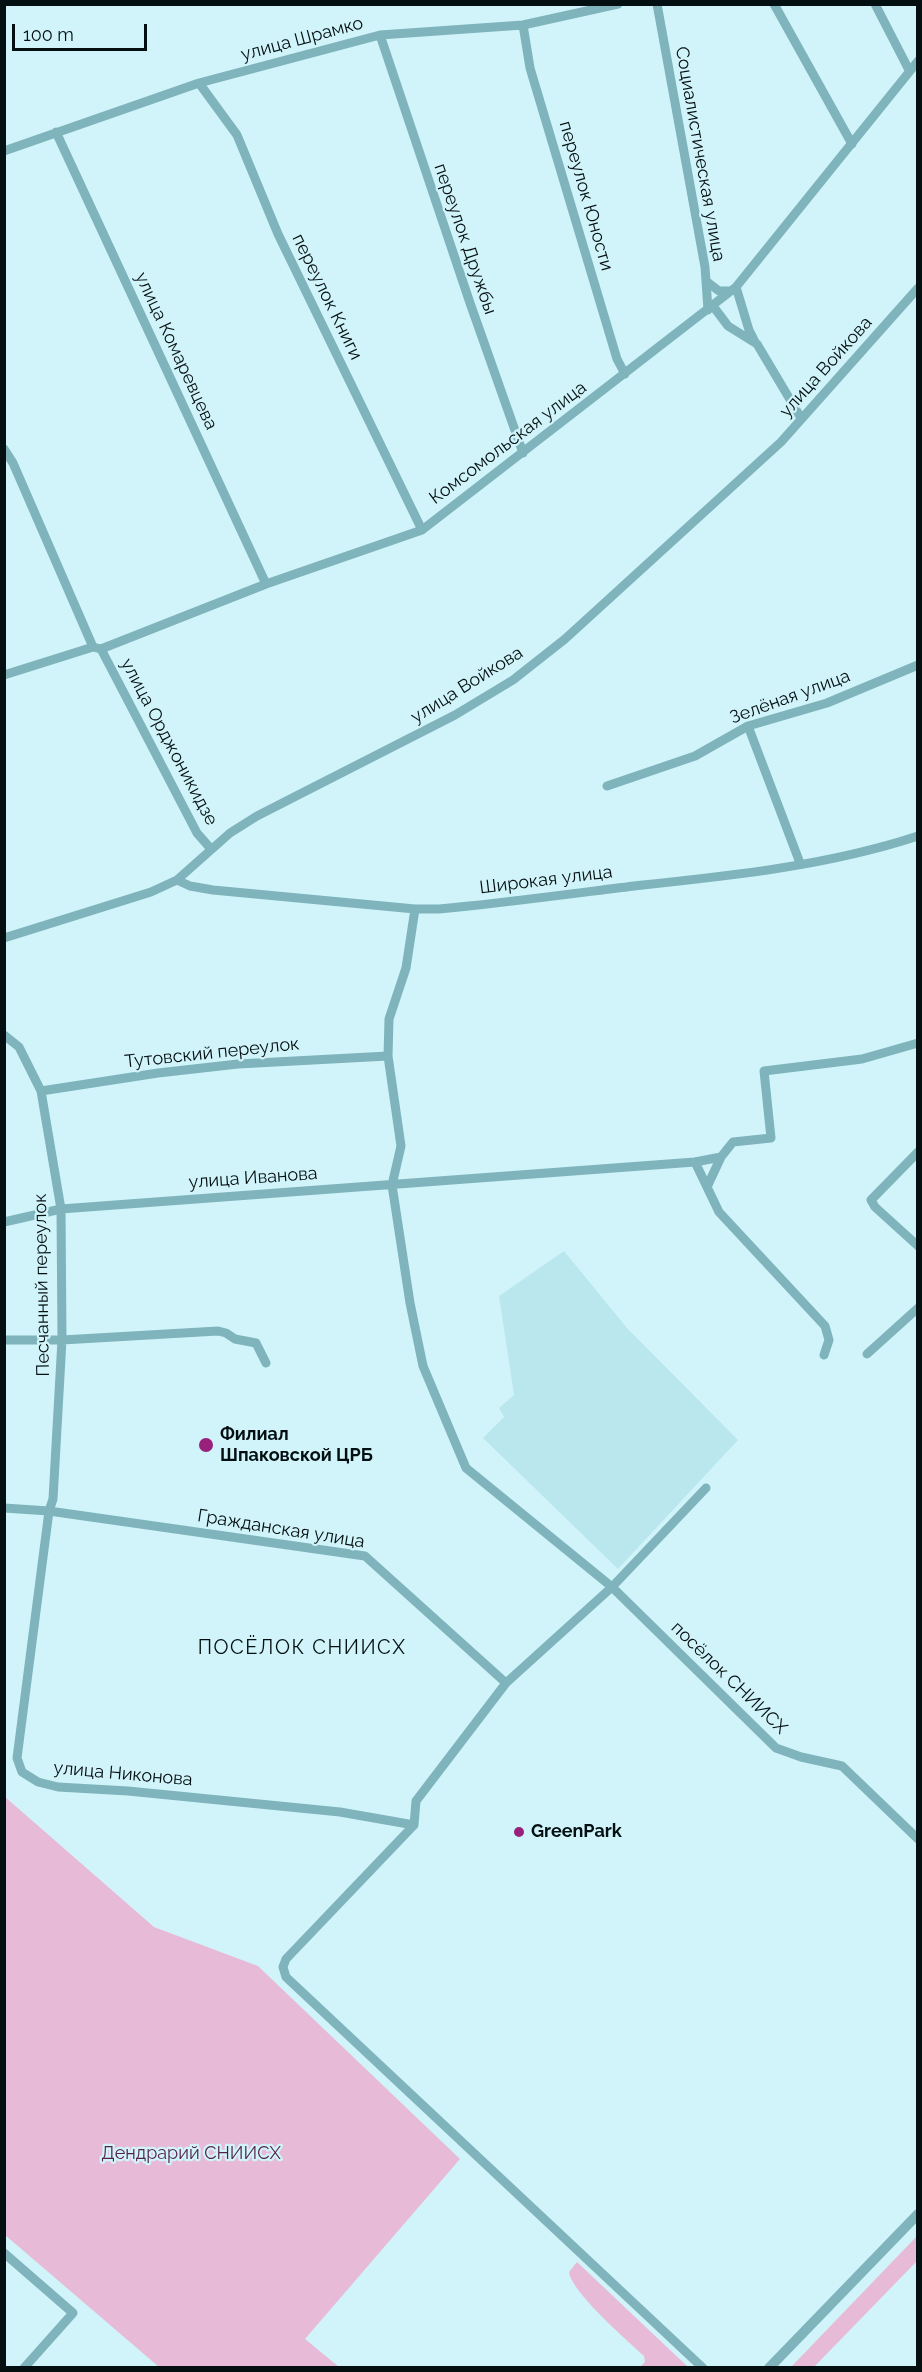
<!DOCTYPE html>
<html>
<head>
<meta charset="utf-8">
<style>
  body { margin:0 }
  #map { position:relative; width:922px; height:2372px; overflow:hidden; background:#d1f4fa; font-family:Raleway,sans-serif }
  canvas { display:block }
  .frame { position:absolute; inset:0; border:6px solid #040f11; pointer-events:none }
  .scale { position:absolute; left:12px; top:24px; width:135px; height:27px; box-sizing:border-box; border:3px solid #040f11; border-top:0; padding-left:8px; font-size:18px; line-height:21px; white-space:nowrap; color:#040f11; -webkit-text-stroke:4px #d1f4fa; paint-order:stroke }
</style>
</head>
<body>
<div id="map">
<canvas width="922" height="2372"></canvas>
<div class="frame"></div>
<div class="scale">100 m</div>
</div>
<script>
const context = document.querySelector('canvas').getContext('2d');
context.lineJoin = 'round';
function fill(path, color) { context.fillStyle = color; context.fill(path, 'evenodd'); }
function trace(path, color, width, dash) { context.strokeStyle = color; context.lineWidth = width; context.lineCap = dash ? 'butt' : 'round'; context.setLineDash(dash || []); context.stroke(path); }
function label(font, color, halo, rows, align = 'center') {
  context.font = font + ' Raleway,sans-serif'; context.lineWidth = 4.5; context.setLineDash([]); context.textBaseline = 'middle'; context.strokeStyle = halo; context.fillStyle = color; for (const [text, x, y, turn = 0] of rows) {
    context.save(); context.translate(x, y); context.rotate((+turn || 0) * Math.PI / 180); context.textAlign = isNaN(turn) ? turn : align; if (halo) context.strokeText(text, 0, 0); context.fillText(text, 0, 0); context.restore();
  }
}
const built = new Path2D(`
  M 564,1251 L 627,1328 L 738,1440 L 618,1569 L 483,1438 L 504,1417 L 499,1408 L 514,1395 L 499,1296 Z`);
const green = new Path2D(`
  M 4,1796 L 154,1927 L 258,1966 L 460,2159 L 305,2339 L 339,2367 L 159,2367 L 5,2235 Z
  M 917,2236 L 917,2261 L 814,2367 L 791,2367 Z
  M 577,2262 L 688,2367 L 640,2367 L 645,2362 L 644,2356 C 627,2340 572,2293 569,2272 Z`);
const minor = new Path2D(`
  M 657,4 L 705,267 L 708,310
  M 774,4 L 852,144
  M 875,4 L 909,70
  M 523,25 L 530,68 L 617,359 L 625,374
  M 380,35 L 470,303 L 523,453
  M 199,83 L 237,135 L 278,234 L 422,530
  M 56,132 L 266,584
  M 4,151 L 199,83 L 380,35 L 523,25 L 618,4
  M 706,281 L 719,291 L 731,291
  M 736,287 L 749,330 L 755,342
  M 713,306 L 728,326 L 757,344 L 801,418
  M 4,449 L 13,463 L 93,647
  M 101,649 L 197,833 L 211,849
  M 4,675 L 93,647 L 101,649 L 266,584 L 422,530 L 736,287 L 918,61
  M 748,726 L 800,863
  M 607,786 L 695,756 L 748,726 L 827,703 L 918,665
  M 177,880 L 190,886 L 213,890 L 415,909 L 439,909 C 504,903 569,894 634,886 C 729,876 827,866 918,836
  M 415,909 L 406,968 L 389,1019 L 388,1056 L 401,1146 L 392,1185 L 410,1303 L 423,1366 L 466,1468 L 612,1587 L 776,1748 L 801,1757 L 842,1766 L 918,1839
  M 4,938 L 151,892 L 177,880 L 230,833 L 257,816 L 455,715 L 513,680 L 565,639 L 781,442 L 918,288
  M 4,1035 L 19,1047 L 41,1091 L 61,1209 L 62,1340 L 53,1499 L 49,1511 L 17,1758 L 22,1772 L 38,1782 L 58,1787 L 128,1791 L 340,1812 L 414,1825
  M 41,1091 L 158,1073 L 238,1064 L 388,1056
  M 918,1152 L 871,1200 L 875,1207 L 918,1246
  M 695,1162 L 721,1157
  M 707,1187 L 721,1157 L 733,1142 L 771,1138 L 764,1071 L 862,1059 L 918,1043
  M 4,1222 L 61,1209 L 695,1162 L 719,1212 L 825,1326 L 829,1340 L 824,1355
  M 4,1340 L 62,1340 L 218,1331 L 226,1333 L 235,1339 L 256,1343 L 266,1363
  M 867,1354 L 918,1308
  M 4,1508 L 49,1511 L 365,1556 L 506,1683
  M 4,2253 L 73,2313 L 24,2368
  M 703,2368 L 286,1977 L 283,1967 L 286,1959 L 414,1825 L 416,1801 L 506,1683 L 612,1587 L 706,1488`);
const tertiary = new Path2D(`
  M 769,2368 L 918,2214`);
const markers = [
  [206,1445,8,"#99217c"],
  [519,1832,6,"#99217c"]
];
const streetNames = [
  ["улица Шрамко",302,39,-15],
  ["Социалистическая улица",700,154,80],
  ["переулок Юности",586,196,74],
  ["переулок Дружбы",465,239,71],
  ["переулок Книги",327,297,64],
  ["улица Комаревцева",176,351,65],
  ["улица Войкова",826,367,-48],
  ["Комсомольская улица",508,443,-37],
  ["улица Войкова",467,685,-32],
  ["Зелёная улица",790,697,-20],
  ["улица Орджоникидзе",169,742,62],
  ["Широкая улица",546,880,-7],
  ["Тутовский переулок",212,1053,-6],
  ["улица Иванова",253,1178,-4],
  ["Песчанный переулок",42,1285,-91],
  ["Гражданская улица",281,1529,9],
  ["посёлок СНИИСХ",729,1678,44],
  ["улица Никонова",123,1774,5]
];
const poiNames = [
  ["Филиал",220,1435],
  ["Шпаковской ЦРБ",220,1456],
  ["GreenPark",531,1832]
];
const parkNames = [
  ["Дендрарий СНИИСХ",191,2154]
];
const neighbourhoodNames = [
  ["ПОСЁЛОК СНИИСХ",302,1648]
];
fill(built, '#bae7ee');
fill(green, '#e7bbd7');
trace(minor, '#7fb4bc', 9);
trace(tertiary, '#7fb4bc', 10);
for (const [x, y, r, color] of markers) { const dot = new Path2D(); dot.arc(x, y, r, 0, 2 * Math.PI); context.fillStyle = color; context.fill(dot); trace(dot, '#d1f4fa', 2); }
label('18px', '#040f11', '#d1f4fa', streetNames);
label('bold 18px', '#040f11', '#d1f4fa', poiNames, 'left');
label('18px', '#551f46', '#d1f4fa', parkNames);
context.letterSpacing = '1.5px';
label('20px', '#040f11', '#d1f4fa', neighbourhoodNames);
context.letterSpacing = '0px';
</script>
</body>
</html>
